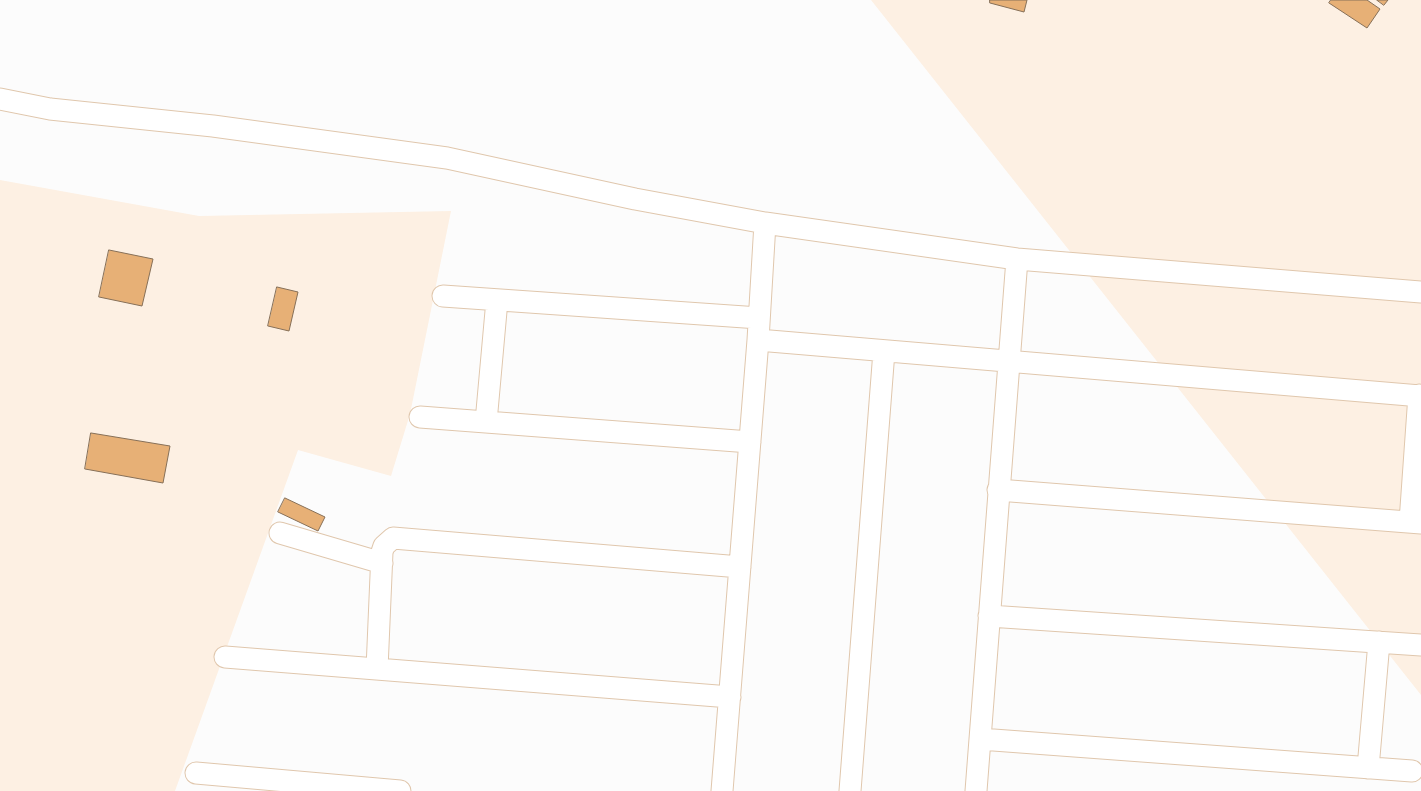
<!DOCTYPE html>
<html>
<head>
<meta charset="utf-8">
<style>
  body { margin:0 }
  canvas { display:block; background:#fcfcfc }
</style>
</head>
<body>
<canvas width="1421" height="791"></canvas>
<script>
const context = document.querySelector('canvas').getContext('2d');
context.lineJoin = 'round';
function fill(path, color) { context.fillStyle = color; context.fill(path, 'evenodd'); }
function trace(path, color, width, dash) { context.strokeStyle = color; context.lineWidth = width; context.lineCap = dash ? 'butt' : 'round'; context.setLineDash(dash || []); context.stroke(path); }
const built = new Path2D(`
  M 871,0 L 1421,0 L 1421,695 Z
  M 0,180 L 199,216 L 451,211 L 410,414 L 391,476 L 298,450 L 175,791 L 0,791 Z`);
const building = new Path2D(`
  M 990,0 L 1027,0 L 1024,12 L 990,3 Z
  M 1331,0 L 1367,0 L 1380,9 L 1367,28 L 1329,3 Z
  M 1377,0 L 1388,0 L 1384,5 Z
  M 109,250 L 153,259 L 142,306 L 99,297 Z
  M 277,287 L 298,292 L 289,331 L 268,326 Z
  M 91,433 L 170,446 L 163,483 L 85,469 Z
  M 285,498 L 325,517 L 318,531 L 278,512 Z`);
const minor = new Path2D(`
  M 0,99 L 50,109 L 213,126 L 447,158 L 635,199 L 765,223 L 1017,259 L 1421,292
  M 443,296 L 759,318
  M 758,340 L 1421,396
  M 420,417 L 750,442
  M 486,422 L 497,300
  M 998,490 L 1421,523
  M 1410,522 L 1419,395
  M 280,533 L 382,563
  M 989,616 L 1421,645
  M 225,657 L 730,697
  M 377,669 L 382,552 L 384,546 L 393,538 L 740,567
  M 980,739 L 1412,771
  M 1368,768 L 1379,642
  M 196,773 L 400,791
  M 722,791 L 758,340 L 765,223
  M 850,791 L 884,351
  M 976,791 L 1017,259`);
fill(built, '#fdf0e3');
fill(building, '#e7b076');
trace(building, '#877058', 1);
trace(minor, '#e0c7ad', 23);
trace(minor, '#fff', 21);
</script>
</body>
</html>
